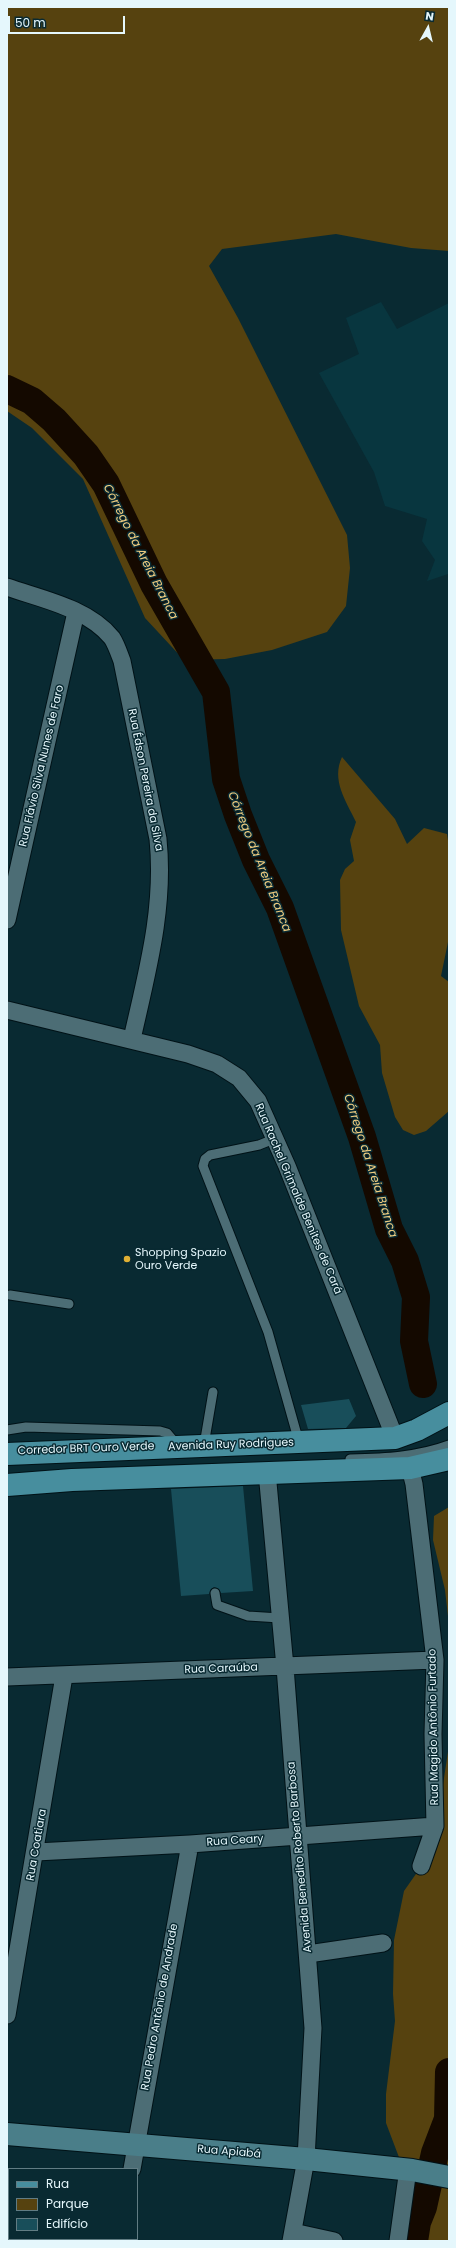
<!DOCTYPE html>
<html>
<head>
<meta charset="utf-8">
<style>
  body { margin:0 }
  #map { position:relative; width:456px; height:2248px; overflow:hidden; background:#092a32; font-family:Poppins,sans-serif }
  canvas { display:block }
  .frame { position:absolute; inset:0; border:8px solid #e5f7fc; pointer-events:none }
  .legend { position:absolute; left:8px; top:2168px; width:130px; height:72px; box-sizing:border-box; background:#092a32; border:1px solid #617c83; margin:0; padding:5px 7px; list-style:none; font-size:12px; color:#e5f7fc }
  .legend li { display:flex; align-items:center; gap:8px; height:20px }
  .legend b { width:20px; border:1px solid #617c83 }
  .north { position:absolute; left:408px; top:8px; width:40px; height:40px; -webkit-text-stroke:3px #092a32; paint-order:stroke; rotate:8deg; font-size:11px; font-weight:700; line-height:16px; text-align:center; color:#e5f7fc }
  .north::after { content:''; display:block; margin:auto; width:14px; height:18px; background:#e5f7fc; clip-path:polygon(50% 0,100% 100%,50% 72%,0 100%) }
  .scale { position:absolute; left:8px; top:16px; width:117px; height:18px; box-sizing:border-box; border:2px solid #e5f7fc; border-top:0; padding-left:5px; font-size:12px; line-height:14px; white-space:nowrap; color:#e5f7fc; -webkit-text-stroke:3px #092a32; paint-order:stroke }
</style>
</head>
<body>
<div id="map">
<canvas width="456" height="2248"></canvas>
<div class="frame"></div>
<ul class="legend">
<li><b style="height:5px;background:#478e9e"></b>Rua</li>
<li><b style="height:11px;background:#56420f"></b>Parque</li>
<li><b style="height:11px;background:#184e5a"></b>Edifício</li>
</ul>
<div class="north">N</div>
<div class="scale">50 m</div>
</div>
<script>
const context = document.querySelector('canvas').getContext('2d');
context.lineJoin = 'round';
function fill(path, color) { context.fillStyle = color; context.fill(path, 'evenodd'); }
function trace(path, color, width, dash) { context.strokeStyle = color; context.lineWidth = width; context.lineCap = dash ? 'butt' : 'round'; context.setLineDash(dash || []); context.stroke(path); }
function label(font, color, halo, rows, align = 'center') {
  context.font = font + ' Poppins,sans-serif'; context.lineWidth = 3; context.setLineDash([]); context.textBaseline = 'middle'; context.strokeStyle = halo; context.fillStyle = color; for (const [text, x, y, turn = 0] of rows) {
    context.save(); context.translate(x, y); context.rotate((+turn || 0) * Math.PI / 180); context.textAlign = isNaN(turn) ? turn : align; if (halo) context.strokeText(text, 0, 0); context.fillText(text, 0, 0); context.restore();
  }
}
const built = new Path2D(`
  M 381,302 L 397,329 L 449,303 L 449,576 L 448,574 L 427,581 L 435,560 L 422,541 L 427,519 L 385,506 L 374,472 L 319,373 L 359,354 L 346,318 Z`);
const green = new Path2D(`
  M 7,7 L 449,7 L 449,251 L 411,248 L 336,234 L 222,249 L 209,266 L 238,318 L 347,535 L 350,568 L 346,606 L 327,632 L 272,650 L 225,659 L 184,660 L 145,618 L 83,479 L 32,428 L 7,411 Z
  M 342,757 L 395,819 L 407,844 L 424,828 L 447,834 L 449,847 L 448,942 L 441,976 L 449,982 L 449,1111 L 426,1131 L 414,1135 L 403,1130 L 395,1117 L 382,1073 L 380,1045 L 359,1006 L 341,930 L 340,880 L 345,869 L 354,861 L 350,840 L 356,822 C 346,801 331,780 342,757 Z
  M 449,1507 L 449,1625 L 445,1590 L 433,1540 L 434,1516 Z
  M 449,1745 L 449,2241 L 409,2241 L 414,2197 L 386,2123 L 386,2094 L 395,2021 L 393,1994 L 394,1940 L 404,1891 L 418,1871 L 437,1824 Z`);
const river = new Path2D(`
  M 7,389 L 32,401 L 54,420 L 86,455 L 106,484 L 154,584 L 216,692 L 226,779 L 238,815 L 256,860 L 280,908 L 362,1137 L 389,1229 L 405,1261 L 416,1297 L 414,1341 L 423,1384
  M 414,2241 L 417,2222 L 423,2207 L 435,2153 L 448,2119 L 449,2072`);
const building = new Path2D(`
  M 349,1399 L 356,1416 L 346,1428 L 308,1429 L 301,1405 Z
  M 243,1486 L 253,1591 L 221,1593 L 219,1589 L 214,1587 L 211,1589 L 209,1594 L 181,1596 L 171,1489 Z`);
const lane = new Path2D(`
  M 274,1139 L 259,1145 L 210,1155 L 205,1159 L 203,1166 L 268,1332 L 299,1442
  M 10,1295 L 69,1304
  M 7,1430 L 26,1427 L 160,1431 L 167,1433 L 177,1445
  M 204,1445 L 213,1392
  M 350,1459 C 384,1458 417,1457 449,1445
  M 215,1593 L 217,1605 L 248,1616 L 280,1618`);
const street = new Path2D(`
  M 7,587 C 41,599 88,608 112,638 C 116,644 119,653 122,661 L 158,839 C 165,908 147,972 132,1039
  M 7,920 L 76,612
  M 7,1010 L 188,1054 L 217,1064 L 239,1078 L 258,1101 L 287,1166 L 395,1438
  M 410,1468 L 414,1484 L 435,1660 L 433,1734 L 435,1826 L 421,1866
  M 267,1472 L 285,1667 L 313,2028 L 306,2159 L 291,2241
  M 7,1677 L 435,1660
  M 36,1852 L 190,1844 L 435,1826
  M 308,1954 L 383,1943
  M 7,2015 L 64,1676
  M 132,2169 L 190,1844
  M 293,2232 L 334,2241
  M 120,2241 L 120,2239
  M 398,2241 L 408,2169`);
const secondary = new Path2D(`
  M 7,2134 L 306,2159 L 412,2170 L 449,2177`);
const primary = new Path2D(`
  M 7,1454 L 395,1438 L 417,1430 L 449,1413
  M 7,1485 L 72,1480 L 410,1468 L 449,1459`);
const markers = [
  [127,1259,4,"#e0b034"]
];
const streetNames = [
  ["Rua Flávio Silva Nunes de Faro",42,766,-77],
  ["Rua Édson Pereira da Silva",145,780,79],
  ["Rua Rachel Grimalde Benites de Cará",298,1199,67],
  ["Avenida Ruy Rodrigues",231,1445,-2],
  ["Corredor BRT Ouro Verde",86,1449,-2],
  ["Rua Caraúba",221,1669,-2],
  ["Rua Magido Antônio Furtado",434,1727,-91],
  ["Rua Ceary",235,1841,-4],
  ["Rua Coatiara",37,1845,-80],
  ["Avenida Benedito Roberto Barbosa",300,1857,-95],
  ["Rua Pedro Antônio de Andrade",160,2007,-80],
  ["Rua Apiabá",229,2152,5]
];
const poiNames = [
  ["Shopping Spazio",135,1253],
  ["Ouro Verde",135,1266]
];
const waterNames = [
  ["Córrego da Areia Branca",140,552,63],
  ["Córrego da Areia Branca",259,862,68],
  ["Córrego da Areia Branca",370,1166,72]
];
fill(built, '#08363f');
fill(green, '#56420f');
trace(river, '#140900', 28);
fill(building, '#184e5a');
trace(lane, '#001217', 11);
trace(street, '#001217', 19);
trace(secondary, '#001217', 24);
trace(primary, '#001217', 24);
trace(lane, '#4c6d75', 9);
trace(street, '#4c6d75', 17);
trace(secondary, '#4a7e89', 22);
trace(primary, '#478e9e', 22);
for (const [x, y, r, color] of markers) { const dot = new Path2D(); dot.arc(x, y, r, 0, 2 * Math.PI); context.fillStyle = color; context.fill(dot); trace(dot, '#092a32', 1.5); }
label('11px', '#e5f7fc', '#092a32', streetNames);
label('11px', '#e5f7fc', '#092a32', poiNames, 'left');
label('italic 12px', '#f0cd80', '#092a32', waterNames);
</script>
</body>
</html>
